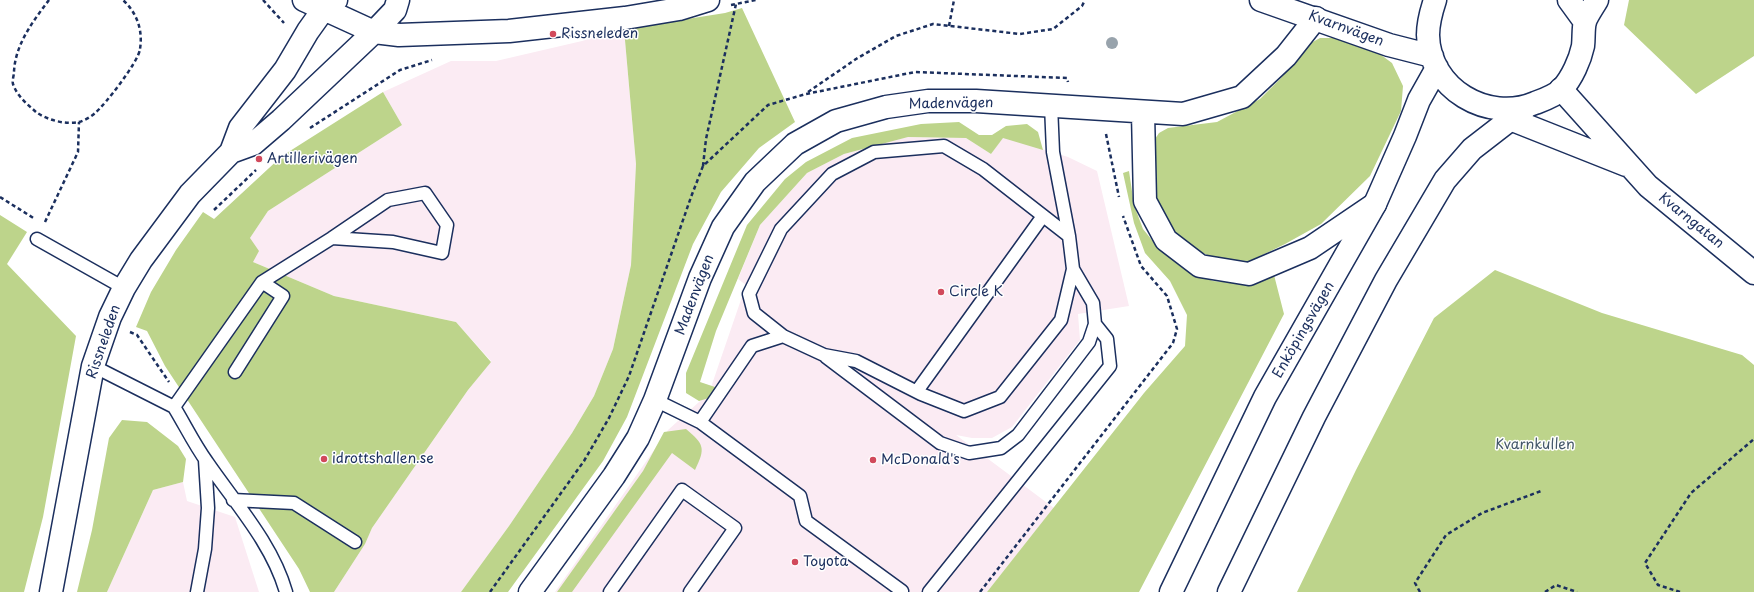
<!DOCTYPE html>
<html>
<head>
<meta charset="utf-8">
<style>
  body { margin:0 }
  canvas { display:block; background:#fff }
</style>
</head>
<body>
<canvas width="1754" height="592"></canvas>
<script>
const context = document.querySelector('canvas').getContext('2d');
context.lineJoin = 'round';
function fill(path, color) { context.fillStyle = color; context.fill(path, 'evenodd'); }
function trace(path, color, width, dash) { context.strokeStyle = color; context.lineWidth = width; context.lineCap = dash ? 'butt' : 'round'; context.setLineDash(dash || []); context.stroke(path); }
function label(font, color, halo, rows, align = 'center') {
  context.font = font + ' "Playpen Sans",sans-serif'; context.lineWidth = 3; context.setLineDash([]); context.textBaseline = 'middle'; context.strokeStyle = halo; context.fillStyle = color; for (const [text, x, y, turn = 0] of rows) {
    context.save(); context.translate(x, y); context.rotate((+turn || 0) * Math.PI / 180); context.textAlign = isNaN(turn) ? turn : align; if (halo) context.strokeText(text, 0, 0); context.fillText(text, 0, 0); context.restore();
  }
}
const built = new Path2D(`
  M 624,29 L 636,164 L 631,265 L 613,349 L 594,396 L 572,433 L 509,526 L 461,592 L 334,592 L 365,544 L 372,528 L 468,390 L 491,361 L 456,322 L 334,296 L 253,262 L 250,238 L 268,211 L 402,125 L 383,92 L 451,61 L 496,61 L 582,41 Z
  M 907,137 L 966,138 L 991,154 L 1003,137 L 1068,157 L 1097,171 L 1129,306 L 1078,314 L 1080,340 L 1012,427 L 992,438 L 972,438 L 956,435 L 1054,508 L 987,592 L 555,592 L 668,430 L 709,393 L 746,285 L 738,279 L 760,225 L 807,173 L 844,154 Z
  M 183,482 L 187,501 L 235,517 L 259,592 L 107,592 L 153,490 Z`);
const green = new Path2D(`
  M 1629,0 L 1754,0 L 1754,56 L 1696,94 L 1624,25 Z
  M 742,8 L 795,122 L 759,148 L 721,192 L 693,244 L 627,417 L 603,461 L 508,592 L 461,592 L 509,526 L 572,433 L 594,396 L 613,349 L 631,265 L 636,164 L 624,29 L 725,13 Z
  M 1320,38 L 1338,38 L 1373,49 L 1392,63 L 1403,86 L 1401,111 L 1370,176 L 1321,224 L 1285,244 L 1250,261 L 1219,260 L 1189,247 L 1175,233 L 1161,214 L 1155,192 L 1151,145 L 1159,133 L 1168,128 L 1217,122 L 1260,99 L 1281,78 L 1309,44 Z
  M 383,92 L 402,125 L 268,211 L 250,238 L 259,251 L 253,262 L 334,296 L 456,322 L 491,362 L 468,390 L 372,528 L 365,544 L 334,592 L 310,592 L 299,569 L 165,366 L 147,331 L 136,327 L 151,292 L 176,250 L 203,212 L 214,219 L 282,156 Z
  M 959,122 L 979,135 L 992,135 L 1006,126 L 1027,124 L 1038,132 L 1043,150 L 1003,138 L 991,154 L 966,138 L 908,137 L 844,154 L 807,173 L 760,225 L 716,331 L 700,382 L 715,387 L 712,397 L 699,401 L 686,393 L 686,373 L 747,225 L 785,179 L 806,162 L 852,138 L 921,124 Z
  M 1129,171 L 1134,205 L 1143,229 L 1160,250 L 1184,269 L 1213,281 L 1243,284 L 1274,275 L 1284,314 L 1139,592 L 987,592 L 1144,393 L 1185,346 L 1187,315 L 1170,281 L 1145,253 L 1134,223 L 1123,173 Z
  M 0,215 L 27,232 L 7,264 L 76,336 L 43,517 L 24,592 L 0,592 Z
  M 1495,270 L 1602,313 L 1742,355 L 1754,365 L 1754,592 L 1297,592 L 1356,470 L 1434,318 Z
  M 122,420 L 147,422 L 178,446 L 186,459 L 183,482 L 153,490 L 107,592 L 77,592 L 92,530 L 109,438 Z
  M 686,429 C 704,444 706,448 695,470 L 672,453 L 572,592 L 557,592 L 643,471 L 664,432 Z`);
const path = new Path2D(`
  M 49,0 C 33,21 15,45 14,72 C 14,75 12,81 13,84 C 17,96 27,104 36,112 C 47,120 66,125 79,122 C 84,121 92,116 95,113 C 105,105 139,61 140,49 C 143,30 137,13 123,0
  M 263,0 L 284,23
  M 731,5 L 756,0
  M 949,26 L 954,0
  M 808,92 L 856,59 L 896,36 L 933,24 L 1020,34 L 1053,29 L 1082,6 L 1085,0
  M 310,128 L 400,70 L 432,60
  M 1106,134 L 1119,197
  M 703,166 L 706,139 L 736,4
  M 0,197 L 35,219
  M 214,210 L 256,170
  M 45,222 L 78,152 L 79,122
  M 130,332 L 137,335 L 169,382
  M 490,592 L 584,461 L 609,418 L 629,376 L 691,197 L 703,166 L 768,105 L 806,94 L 915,72 L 1067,78 L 1068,82
  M 980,592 L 1173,343 L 1177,329 L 1167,296 L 1141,266 L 1123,216
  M 1420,592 L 1415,583 L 1446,535 L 1482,513 L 1541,491
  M 1545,592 L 1556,585 L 1577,592
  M 1680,592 L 1658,585 L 1645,563 L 1691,493 L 1754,439`);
const lane = new Path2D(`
  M 37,239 L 124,288
  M 783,336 L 754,313 L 749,294 L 781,229 L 832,174 L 874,152 L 944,146 L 983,169 L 1069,236
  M 826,357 L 940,443 L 969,453 L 1001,448 L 1018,435 L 1089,342 L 1095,324
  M 93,366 L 174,407 L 262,282 L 332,238 L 393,242 L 442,253 L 447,225 L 425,193 L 388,200 L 332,238
  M 235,372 L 283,296 L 262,282
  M 917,391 L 1043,216
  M 655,400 L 700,422 L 752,346 L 783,336 L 824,355 L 856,361 L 921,394 L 964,411 L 1000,397 L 1061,320 L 1073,269 L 1069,236 L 1053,152 L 1051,105
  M 174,407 C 185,425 194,444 207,462 C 235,503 272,543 286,592
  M 700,422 L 800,496 L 806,521 L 902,591 L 901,592
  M 233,500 L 294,503 L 355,542
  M 197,592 L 205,549 L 208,508 L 205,460
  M 610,592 L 682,490 L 735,528 L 690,592
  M 929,592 L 1110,366 L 1107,339 L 1095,324 L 1093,303 L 1073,269`);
const street = new Path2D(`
  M 1561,89 L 1648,186 L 1754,273
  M 1143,113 L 1145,201 L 1166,240 L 1200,266 L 1249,274 L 1310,248 L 1375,204
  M 1510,119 L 1626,165
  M 530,592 L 614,476 L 638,438 L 655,400 L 700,278 L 723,227 L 755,182 L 795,144 L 836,121 L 886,107 L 928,101 L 976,101 L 1183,114 L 1242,97 L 1286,56 L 1316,18`);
const secondary = new Path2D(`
  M 304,0 L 374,32 L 399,35 L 509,31 L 625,18 L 679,9 L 708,0
  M 1261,0 L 1389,45 L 1432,56
  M 1435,0 C 1431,12 1428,23 1428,35 C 1429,89 1488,123 1535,103 C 1543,100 1555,96 1562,89 C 1572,78 1580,60 1583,46 C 1584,38 1583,29 1585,21 C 1588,14 1593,7 1597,0
  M 1569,0 L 1585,22
  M 231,152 L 253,144 L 281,120 L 374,32 L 395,10 L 398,0
  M 51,592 L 93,366 L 110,317 L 124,288 L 141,260 L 190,194 L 231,152 L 240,128 L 285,70 L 308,31 L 323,10 L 336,0
  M 1171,592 L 1265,397 L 1375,204 L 1405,136 L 1419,100 L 1437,68
  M 1229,592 L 1314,417 L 1386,280 L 1445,180 L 1472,149 L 1525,108`);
const trees = [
  [1112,43]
];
const markers = [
  [553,34,4,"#d1495b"],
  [259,159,4,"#d1495b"],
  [941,292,4,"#d1495b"],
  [324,459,4,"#d1495b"],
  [873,460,4,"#d1495b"],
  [795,562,4,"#d1495b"]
];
const streetNames = [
  ["Kvarnvägen",1346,29,20],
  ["Madenvägen",951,104,-1],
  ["Kvarngatan",1691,221,39],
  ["Madenvägen",695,295,-69],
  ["Enköpingsvägen",1304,330,-60],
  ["Rissneleden",104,342,-71]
];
const poiNames = [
  ["Rissneleden",561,34],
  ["Artillerivägen",267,159],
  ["Circle K",949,292],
  ["idrottshallen.se",332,459],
  ["McDonald's",881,460],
  ["Toyota",803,562]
];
const parkNames = [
  ["Kvarnkullen",1535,445]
];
fill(built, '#fbebf3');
fill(green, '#bdd48b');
trace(lane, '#1b2f5e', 15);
trace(street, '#1b2f5e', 25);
trace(secondary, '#1b2f5e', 25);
trace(path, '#1b2f5e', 2.5, [4, 3]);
trace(lane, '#fff', 12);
trace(street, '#fff', 22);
trace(secondary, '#fff', 22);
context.fillStyle = '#98a3ac';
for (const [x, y] of trees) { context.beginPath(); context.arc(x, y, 6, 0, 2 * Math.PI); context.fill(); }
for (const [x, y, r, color] of markers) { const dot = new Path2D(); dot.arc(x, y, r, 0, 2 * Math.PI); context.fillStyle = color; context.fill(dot); trace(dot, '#fff', 1.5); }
label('14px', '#1b2f5e', '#fff', streetNames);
label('14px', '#1b2f5e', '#fff', poiNames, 'left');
label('14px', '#445869', '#fff', parkNames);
</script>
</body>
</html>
